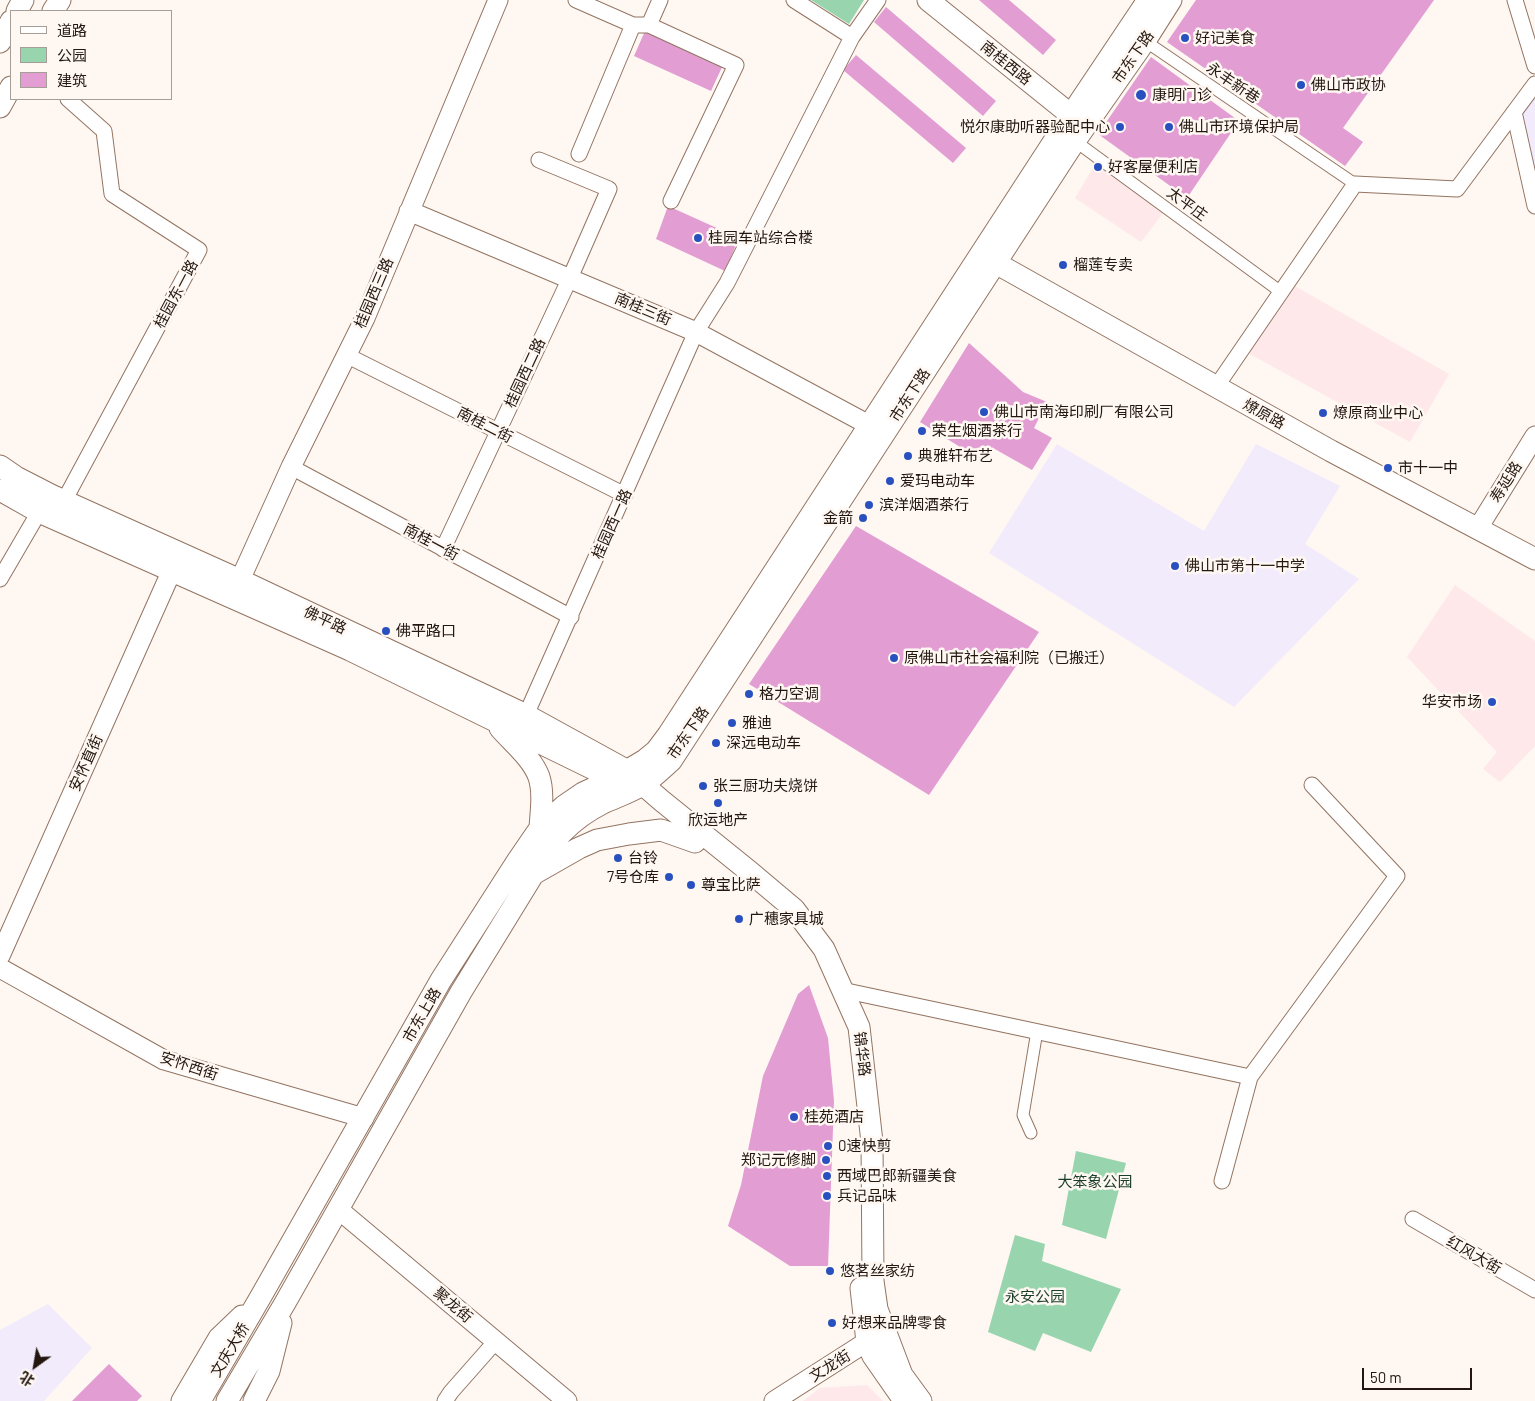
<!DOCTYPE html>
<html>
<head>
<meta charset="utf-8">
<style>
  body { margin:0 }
  #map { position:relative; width:1535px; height:1401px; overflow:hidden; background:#fef7f2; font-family:Barlow,"Noto Sans SC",sans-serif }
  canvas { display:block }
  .legend { position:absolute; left:10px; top:10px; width:162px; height:90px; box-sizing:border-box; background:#fef7f2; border:1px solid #a69d97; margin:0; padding:6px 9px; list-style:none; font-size:15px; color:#23170f }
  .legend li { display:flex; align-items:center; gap:10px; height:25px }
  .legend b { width:25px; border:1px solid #a69d97 }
  .north { position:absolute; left:10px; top:1341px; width:50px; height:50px; -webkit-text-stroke:4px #fef7f2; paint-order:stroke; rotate:212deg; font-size:14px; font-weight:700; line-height:20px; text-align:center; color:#23170f }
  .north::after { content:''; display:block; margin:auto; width:18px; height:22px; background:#23170f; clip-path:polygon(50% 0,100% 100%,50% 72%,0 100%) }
  .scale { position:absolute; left:1362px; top:1368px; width:110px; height:22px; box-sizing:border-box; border:2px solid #23170f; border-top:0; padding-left:6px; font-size:15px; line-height:18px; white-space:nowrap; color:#23170f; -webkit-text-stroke:4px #fef7f2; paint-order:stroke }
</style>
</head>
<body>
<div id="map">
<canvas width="1535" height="1401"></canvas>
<ul class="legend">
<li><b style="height:6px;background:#fff"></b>道路</li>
<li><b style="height:14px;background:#98d5af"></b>公园</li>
<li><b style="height:14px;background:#e29dd3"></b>建筑</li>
</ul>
<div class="north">北</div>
<div class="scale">50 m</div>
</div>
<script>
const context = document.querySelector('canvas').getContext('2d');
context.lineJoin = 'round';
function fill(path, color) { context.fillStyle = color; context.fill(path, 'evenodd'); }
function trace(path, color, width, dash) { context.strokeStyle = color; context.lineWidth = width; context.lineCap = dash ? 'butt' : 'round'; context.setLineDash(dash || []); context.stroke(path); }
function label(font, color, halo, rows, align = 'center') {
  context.font = font + ' Barlow,"Noto Sans SC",sans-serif'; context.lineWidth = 5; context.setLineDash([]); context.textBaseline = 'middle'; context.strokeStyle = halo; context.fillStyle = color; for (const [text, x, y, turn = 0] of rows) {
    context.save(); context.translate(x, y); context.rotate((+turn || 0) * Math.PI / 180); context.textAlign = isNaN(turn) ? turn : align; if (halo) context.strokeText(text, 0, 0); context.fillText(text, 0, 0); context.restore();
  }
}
const commercial = new Path2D(`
  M 1096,163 L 1164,212 L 1141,242 L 1075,198 Z
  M 1293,285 L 1449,374 L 1410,442 L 1248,353 Z
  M 1455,585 L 1535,641 L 1535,746 L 1500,782 L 1483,769 L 1497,752 L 1407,657 Z
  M 867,1385 L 883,1401 L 803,1401 L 820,1388 Z`);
const education = new Path2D(`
  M 1535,97 L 1535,175 L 1521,116 Z
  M 1057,444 L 1204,531 L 1256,444 L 1340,486 L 1305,544 L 1359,579 L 1234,707 L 989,553 Z
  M 48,1304 L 92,1348 L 44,1401 L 0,1401 L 0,1330 Z`);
const green = new Path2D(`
  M 811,0 L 864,0 L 849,24 Z
  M 1076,1151 L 1126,1163 L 1106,1239 L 1062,1225 Z
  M 1015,1235 L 1045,1244 L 1042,1261 L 1121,1289 L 1091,1352 L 1043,1333 L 1035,1351 L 988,1332 Z`);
const building = new Path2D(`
  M 979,0 L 1009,0 L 1056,40 L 1043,55 Z
  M 1196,0 L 1434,0 L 1343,128 L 1363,142 L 1345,166 L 1167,42 Z
  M 886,7 L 996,101 L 983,116 L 874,22 Z
  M 645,31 L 723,65 L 711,91 L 634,56 Z
  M 856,55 L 966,148 L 953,163 L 843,70 Z
  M 1151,57 L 1239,121 L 1187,198 L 1098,134 Z
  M 668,206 L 739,238 L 725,271 L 656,239 Z
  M 969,343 L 1023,392 L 1047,402 L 1034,428 L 1052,438 L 1032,470 L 993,448 L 984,462 L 920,422 Z
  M 856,526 L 1039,632 L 929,795 L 749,684 Z
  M 809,985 L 828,1038 L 834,1101 L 828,1266 L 790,1266 L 728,1226 L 741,1185 L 763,1076 L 798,994 Z
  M 109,1364 L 142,1396 L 137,1401 L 72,1401 Z`);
const pedestrian = new Path2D(`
  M 1145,41 L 1355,184
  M 1075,141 L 1281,292
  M 1031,1133 L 1023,1115 L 1037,1031`);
const minor = new Path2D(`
  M 576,0 L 633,25 L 649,25 L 736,65 L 671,201
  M 794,0 L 852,37
  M 1515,0 L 1535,66
  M 649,25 L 660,0
  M 1514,112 L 1535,206
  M 579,154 L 633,25
  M 346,355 L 625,495
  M 1216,387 L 1355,184 L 1457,189 L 1535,84
  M 291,467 L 571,617
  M 64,501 L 199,250 L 112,194 L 104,131 L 68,99
  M 443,549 L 570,278 L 609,189 L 539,160
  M 0,579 L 39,512
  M 526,715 L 696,332 L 727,283 L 852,37 L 878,0
  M 842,990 L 1250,1077
  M 1222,1181 L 1250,1077 L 1397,876 L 1312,785
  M 1413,1219 L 1535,1290
  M 445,1401 L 451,1392 L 496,1341`);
const tertiary = new Path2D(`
  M 409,211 L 696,332 L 869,425
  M 1478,528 L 1535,436
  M 240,580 L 291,467 L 365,318 L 498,0
  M 0,956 L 172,570
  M 0,968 L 164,1060 L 364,1118
  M 338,1209 L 567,1401
  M 774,1401 L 879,1334`);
const secondary = new Path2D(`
  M 928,0 L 1081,123
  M 17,11 L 23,0
  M 53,11 L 60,0
  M 0,42 L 11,21
  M 0,107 L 11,87
  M 985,257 L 1331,451 L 1535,559
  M 0,466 L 16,477 L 51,495 L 240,580 L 526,715 L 626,770 L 662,801 L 750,872 L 794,909 L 824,949 L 859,1027 L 872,1142 L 873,1281 L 877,1309 L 902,1375 L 921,1401
  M 0,490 L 39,512 L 350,650 L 616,780
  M 500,728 C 513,743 532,758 539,777 C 544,793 541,811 540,828
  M 535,873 L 579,848 L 597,840 L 629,834 L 661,830 L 695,842
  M 861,1288 L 867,1342 L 873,1356 L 903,1399
  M 182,1401 L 219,1338 L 242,1316
  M 200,1401 L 260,1298 L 441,980 L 518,860 L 540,828 L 564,806 L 583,793 L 613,779 L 645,760 L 656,751 L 668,735 L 1071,115 L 1148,0
  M 227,1401 L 285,1303 L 461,992 L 534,873 C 549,842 573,818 603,803 C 616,797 629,793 642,785 C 652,779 662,769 671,761 L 1075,141 L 1145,41 L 1171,0
  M 254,1401 L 269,1371 L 281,1323`);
const markers = [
  [1185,38,5,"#2950bf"],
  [1301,85,5,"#2950bf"],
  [1141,95,6,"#2950bf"],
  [1120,127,5,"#2950bf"],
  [1169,127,5,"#2950bf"],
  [1098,167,5,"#2950bf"],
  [698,238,5,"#2950bf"],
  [1063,265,5,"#2950bf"],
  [984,412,5,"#2950bf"],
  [1323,413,5,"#2950bf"],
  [922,431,5,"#2950bf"],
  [908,456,5,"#2950bf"],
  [1388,468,5,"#2950bf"],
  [890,481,5,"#2950bf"],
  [869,505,5,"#2950bf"],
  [863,518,5,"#2950bf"],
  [1175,566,5,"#2950bf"],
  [386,631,5,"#2950bf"],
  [894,658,5,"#2950bf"],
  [749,694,5,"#2950bf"],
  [1492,702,5,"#2950bf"],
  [732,723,5,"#2950bf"],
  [716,743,5,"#2950bf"],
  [703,786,5,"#2950bf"],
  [718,803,5,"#2950bf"],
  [618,858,5,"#2950bf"],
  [669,877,5,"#2950bf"],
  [691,885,5,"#2950bf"],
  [739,919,5,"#2950bf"],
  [794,1117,5,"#2950bf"],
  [828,1146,5,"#2950bf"],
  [826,1160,5,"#2950bf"],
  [827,1176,5,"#2950bf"],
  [827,1196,5,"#2950bf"],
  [830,1271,5,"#2950bf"],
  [832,1323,5,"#2950bf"]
];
const poiNames = [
  ["好记美食",1195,38],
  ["佛山市政协",1311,85],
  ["康明门诊",1152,95],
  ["悦尔康助听器验配中心",1110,127,"right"],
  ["佛山市环境保护局",1179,127],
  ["好客屋便利店",1108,167],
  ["桂园车站综合楼",708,238],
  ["榴莲专卖",1073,265],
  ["佛山市南海印刷厂有限公司",994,412],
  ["燎原商业中心",1333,413],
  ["荣生烟酒茶行",932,431],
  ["典雅轩布艺",918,456],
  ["市十一中",1398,468],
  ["爱玛电动车",900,481],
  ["滨洋烟酒茶行",879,505],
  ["金箭",853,518,"right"],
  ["佛山市第十一中学",1185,566],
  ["佛平路口",396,631],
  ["原佛山市社会福利院（已搬迁）",904,658],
  ["格力空调",759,694],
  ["华安市场",1482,702,"right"],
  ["雅迪",742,723],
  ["深远电动车",726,743],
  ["张三厨功夫烧饼",713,786],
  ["欣运地产",718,820,"center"],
  ["台铃",628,858],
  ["7号仓库",659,877,"right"],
  ["尊宝比萨",701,885],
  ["广穗家具城",749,919],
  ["桂苑酒店",804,1117],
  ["0速快剪",838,1146],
  ["郑记元修脚",816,1160,"right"],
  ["西域巴郎新疆美食",837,1176],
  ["兵记品味",837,1196],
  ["悠茗丝家纺",840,1271],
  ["好想来品牌零食",842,1323]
];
const streetNames = [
  ["市东下路",1133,57,-55],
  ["南桂西路",1006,63,39],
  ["永丰新巷",1233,83,34],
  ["太平庄",1187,204,36],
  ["桂园西三路",374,293,-67],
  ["桂园东一路",176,294,-62],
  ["南桂三街",643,309,23],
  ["桂园西二路",525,373,-65],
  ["市东下路",910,395,-57],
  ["燎原路",1264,414,29],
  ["南桂二街",485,425,27],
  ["寿延路",1506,482,-58],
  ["桂园西一路",612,524,-66],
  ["南桂一街",431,542,28],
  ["佛平路",325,620,25],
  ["市东下路",688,733,-55],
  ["安怀直街",86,763,-66],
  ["市东上路",422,1015,-60],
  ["锦华路",862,1054,83],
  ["安怀西街",189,1066,18],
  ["红风大街",1474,1255,30],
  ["聚龙街",453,1305,40],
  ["文庆大桥",230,1350,-59],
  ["文龙街",830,1366,-32]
];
const parkNames = [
  ["大笨象公园",1095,1182],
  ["永安公园",1035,1297]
];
fill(commercial, '#fee8e9');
fill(education, '#f1ebfc');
fill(green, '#98d5af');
fill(building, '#e29dd3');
trace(pedestrian, '#937461', 13);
trace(minor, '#937461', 17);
trace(tertiary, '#937461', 21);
trace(secondary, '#937461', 23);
trace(pedestrian, '#fff', 11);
trace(minor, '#fff', 15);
trace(tertiary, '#fff', 19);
trace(secondary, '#fff', 21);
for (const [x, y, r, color] of markers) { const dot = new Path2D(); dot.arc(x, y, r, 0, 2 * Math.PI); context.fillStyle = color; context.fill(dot); trace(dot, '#fef7f2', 2); }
label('15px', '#23170f', '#fef7f2', poiNames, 'left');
label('15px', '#23170f', '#fef7f2', streetNames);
label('15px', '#193d29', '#fef7f2', parkNames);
</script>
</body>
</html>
